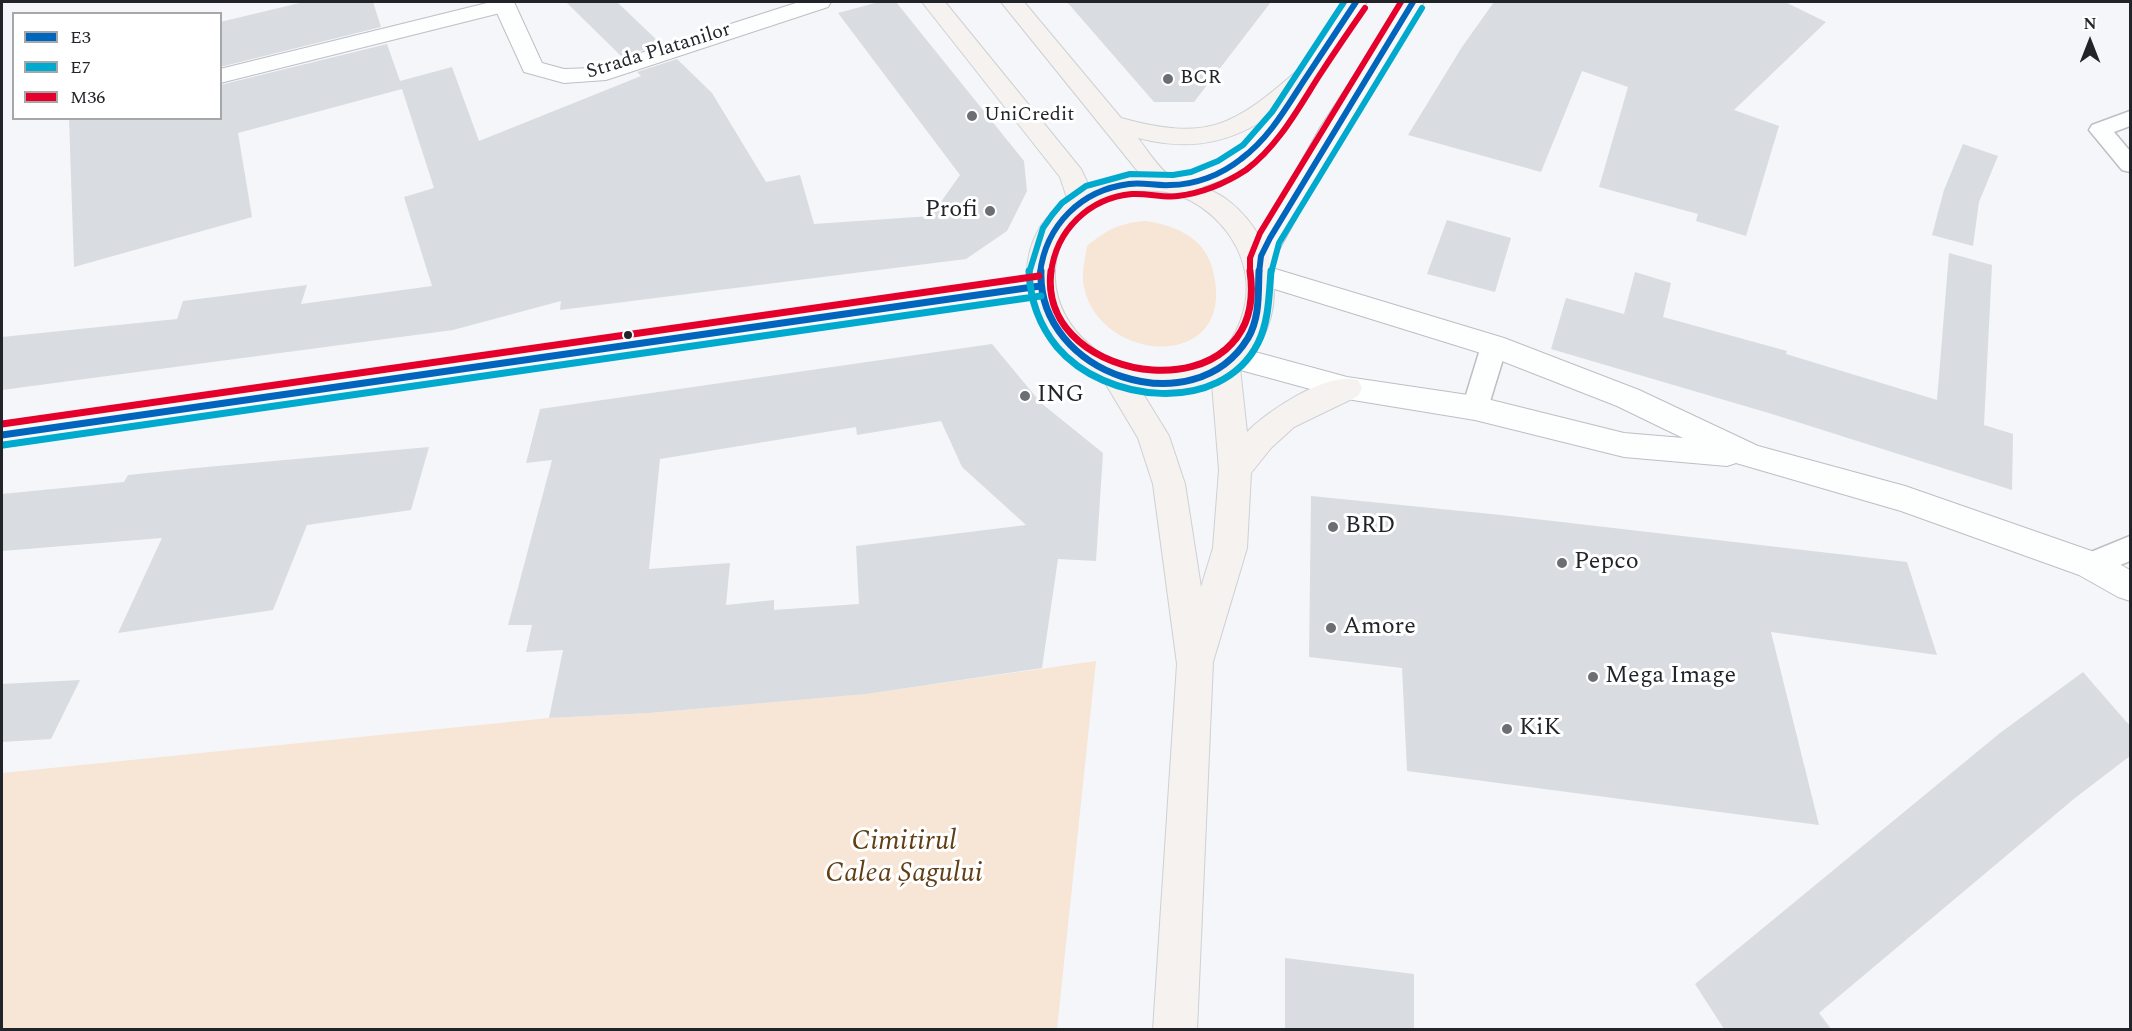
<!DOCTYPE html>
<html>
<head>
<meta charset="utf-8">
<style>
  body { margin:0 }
  #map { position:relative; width:2132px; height:1031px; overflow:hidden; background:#f4f6fa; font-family:Spectral,serif }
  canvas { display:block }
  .frame { position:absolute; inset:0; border:3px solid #212429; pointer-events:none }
  .legend { position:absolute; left:12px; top:12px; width:210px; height:108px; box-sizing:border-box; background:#fff; border:2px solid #a6a7a9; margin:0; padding:8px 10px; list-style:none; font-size:18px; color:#212429 }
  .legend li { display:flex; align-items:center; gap:12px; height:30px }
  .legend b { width:30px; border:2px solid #a6a7a9 }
  .north { position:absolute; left:2060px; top:12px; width:60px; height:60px; -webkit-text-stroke:4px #fff; paint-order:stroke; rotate:0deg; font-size:16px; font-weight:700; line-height:24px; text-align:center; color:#212429 }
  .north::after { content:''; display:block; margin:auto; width:21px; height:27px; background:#212429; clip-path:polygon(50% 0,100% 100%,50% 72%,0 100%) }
</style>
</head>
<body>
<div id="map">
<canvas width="2132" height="1031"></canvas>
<div class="frame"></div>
<ul class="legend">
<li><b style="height:8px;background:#0065bd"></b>E3</li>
<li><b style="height:8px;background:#00a9ce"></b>E7</li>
<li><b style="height:8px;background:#e4002b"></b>M36</li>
</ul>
<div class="north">N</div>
</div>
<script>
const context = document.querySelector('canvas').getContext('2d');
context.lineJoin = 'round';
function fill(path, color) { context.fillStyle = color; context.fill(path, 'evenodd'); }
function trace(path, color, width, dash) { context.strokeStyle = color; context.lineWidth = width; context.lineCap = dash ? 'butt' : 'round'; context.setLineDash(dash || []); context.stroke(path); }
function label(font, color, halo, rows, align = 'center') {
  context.font = font + ' Spectral,serif'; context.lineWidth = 6; context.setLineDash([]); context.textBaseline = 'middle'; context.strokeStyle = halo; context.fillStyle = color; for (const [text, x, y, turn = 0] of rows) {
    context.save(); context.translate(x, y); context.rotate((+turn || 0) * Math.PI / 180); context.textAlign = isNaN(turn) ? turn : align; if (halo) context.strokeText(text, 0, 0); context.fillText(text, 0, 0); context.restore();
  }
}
const green = new Path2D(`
  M 1145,221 C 1173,225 1203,236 1212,267 C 1242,373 1100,366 1084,287 C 1081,274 1085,258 1087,246 C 1106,230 1120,223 1145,221 Z
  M 1096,661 L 1057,1029 L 2,1030 L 2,773 L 549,718 L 649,713 L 865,694 Z`);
const building = new Path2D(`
  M 304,2 L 373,2 L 381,27 L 220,67 L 220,22 Z
  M 566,2 L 617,2 L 661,44 L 622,57 Z
  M 879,2 L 896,2 L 1024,161 L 1027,191 L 1007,231 L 966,259 L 560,310 L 561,301 L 453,330 L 2,390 L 2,337 L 177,319 L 183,301 L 307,285 L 301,304 L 432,286 L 404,197 L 434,188 L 402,89 L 238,133 L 252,217 L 74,267 L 69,118 L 220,118 L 220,85 L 387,44 L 400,81 L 452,67 L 479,141 L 641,76 L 637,72 L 677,59 L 712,93 L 766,182 L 800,175 L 814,224 L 931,216 L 960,175 L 838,13 Z
  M 1067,2 L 1271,2 L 1194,102 L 1154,102 Z
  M 1494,2 L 1785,2 L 1826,22 L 1734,110 L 1779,126 L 1746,236 L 1696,221 L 1698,214 L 1599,187 L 1628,87 L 1582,71 L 1541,172 L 1408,135 L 1462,47 Z
  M 1963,144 L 1998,156 L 1979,202 L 1973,246 L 1932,235 L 1944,190 Z
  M 1447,220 L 1511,238 L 1495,292 L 1427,274 Z
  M 1949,253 L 1992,265 L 1984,425 L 2013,434 L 2012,490 L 1772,414 L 1551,349 L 1566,298 L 1624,314 L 1635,272 L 1671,283 L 1663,317 L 1787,351 L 1786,354 L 1937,400 Z
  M 992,344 L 1041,403 L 1103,453 L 1096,561 L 1058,559 L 1042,668 L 866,694 L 649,713 L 549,718 L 563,650 L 526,652 L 532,625 L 508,625 L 552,460 L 526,463 L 540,409 ZM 941,421 L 962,467 L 1026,525 L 856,546 L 859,604 L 774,610 L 774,600 L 726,605 L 730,563 L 649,569 L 660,459 L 856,427 L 857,435 Z
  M 429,447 L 411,510 L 307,525 L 273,610 L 118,633 L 162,538 L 2,551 L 2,494 L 124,482 L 128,475 L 196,468 Z
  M 1311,496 L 1501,515 L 1907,562 L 1937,655 L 1771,632 L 1819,825 L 1407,771 L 1402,668 L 1309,657 Z
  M 2083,672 L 2130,726 L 2130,756 L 2075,798 L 1819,1013 L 1831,1029 L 1724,1029 L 1695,984 L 2000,733 Z
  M 80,680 L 51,739 L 2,742 L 2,684 Z
  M 1285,958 L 1414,974 L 1414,1029 L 1285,1029 Z`);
const service = new Path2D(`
  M 2130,111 L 2130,126 L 2114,132 L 2130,151 L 2130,172 L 2122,170 L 2089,130 L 2092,125 Z
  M 1494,337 L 1503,339 L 1507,346 L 1488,408 L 1484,415 L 1475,418 L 1466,415 L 1462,408 L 1481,346 L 1485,339 Z
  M 2130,536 L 2130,561 L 2091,577 L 2081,574 L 2076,565 L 2081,556 Z`);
const pedestrian = new Path2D(`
  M 491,2 L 513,2 L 515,5 L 512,10 L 220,83 L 220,69 Z`);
const minor = new Path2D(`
  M 492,2 L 514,2 L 542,63 L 564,69 L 594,68 L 799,2 L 831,2 L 828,7 L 606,80 L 564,83 L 524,72 Z`);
const tertiary = new Path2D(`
  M 1262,265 L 1504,338 L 1639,390 L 1758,446 L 1905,486 L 2103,555 L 2130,570 L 2130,601 L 2118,597 L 2079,575 L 1901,511 L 1736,463 L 1727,466 L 1624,457 L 1475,420 L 1347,399 L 1222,365 L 1218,357 L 1222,349 L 1233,346 L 1347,377 L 1475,396 L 1624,433 L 1683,438 L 1617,406 L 1484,354 L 1252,282 L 1248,275 L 1252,268 Z`);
const secondary = new Path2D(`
  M 1345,2 L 1367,2 C 1352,25 1336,48 1321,71 C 1287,125 1268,167 1202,187 C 1190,191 1179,195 1167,192 L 1163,186 L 1167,180 L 1216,163 L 1252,136 L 1269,115 Z
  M 1402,2 L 1424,2 L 1346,128 L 1269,268 L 1259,271 L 1249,268 L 1245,261 L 1320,128 Z
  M 1040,276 L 1050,279 L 1054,286 L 1050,293 L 2,447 L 2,423 Z`);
const primary = new Path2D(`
  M 922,2 L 945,2 L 1081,169 L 1090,188 L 1127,175 L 1140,174 L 1001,2 L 1024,2 L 1121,118 C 1208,142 1234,126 1299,69 L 1308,67 L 1317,69 L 1320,74 C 1312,86 1297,96 1286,105 C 1238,141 1197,153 1138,138 C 1145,147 1162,173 1171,176 C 1192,185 1212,187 1230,202 C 1282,244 1291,321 1240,368 L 1247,432 C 1268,410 1328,371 1358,380 L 1362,388 L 1358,396 L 1294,427 L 1271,448 L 1251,473 L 1247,548 L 1213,662 L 1197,1030 L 1153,1030 L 1177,664 L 1153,484 L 1138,438 L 1104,381 C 1045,361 1006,286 1039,229 C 1045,217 1058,208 1067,198 L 1060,177 ZM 1130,191 C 1143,191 1158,190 1171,193 C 1221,207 1259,261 1243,313 C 1232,351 1209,366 1170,368 C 1148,369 1129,369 1108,359 C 1102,356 1096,350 1090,345 C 1046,309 1041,246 1088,209 C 1099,200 1117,196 1130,191 ZM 1212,384 L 1219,470 L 1213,548 L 1201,587 L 1185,484 L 1169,436 L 1142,392 L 1195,389 Z`);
const bus1Far1 = new Path2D(`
  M 1040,273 C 1046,225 1081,190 1129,184 C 1143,182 1156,186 1170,185 C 1195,185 1221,175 1241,159 C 1268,139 1285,110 1303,82 C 1321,55 1338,29 1356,2
  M 1259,273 L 1261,256 L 1270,238 L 1413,2`);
const bus1 = new Path2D(`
  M 1041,271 C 1037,375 1194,427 1248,338 C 1260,317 1258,294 1259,271
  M 2,435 L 1040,286`);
const bus2Far1 = new Path2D(`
  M 1029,273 L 1043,228 L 1052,215 L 1062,203 L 1086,186 L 1130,174 L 1173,175 L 1191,172 L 1218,161 L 1243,145 L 1272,112 L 1344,2
  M 1271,273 L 1279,243 L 1422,8`);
const bus2 = new Path2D(`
  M 1029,271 C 1030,299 1039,325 1057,347 C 1104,403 1221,416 1258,343 C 1269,321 1269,295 1271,271
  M 3,445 L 1041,296`);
const bus3Far1 = new Path2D(`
  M 1051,273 C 1056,230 1089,198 1132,194 C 1148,193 1163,198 1178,196 C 1202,193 1226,183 1246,170 C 1278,146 1298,109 1319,76 C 1334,53 1349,31 1365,8
  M 1250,273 L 1250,258 L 1260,233 L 1401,2`);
const bus3 = new Path2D(`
  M 1051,271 C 1036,388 1271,418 1250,271
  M 2,424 L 1039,276`);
const markers = [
  [1168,79,6,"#6b6e72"],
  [972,116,6,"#6b6e72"],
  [990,211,6,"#6b6e72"],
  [628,335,5,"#212429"],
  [1025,396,6,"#6b6e72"],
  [1333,527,6,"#6b6e72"],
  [1562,563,6,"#6b6e72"],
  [1331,628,6,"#6b6e72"],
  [1593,677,6,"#6b6e72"],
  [1507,729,6,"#6b6e72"]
];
const farStreetnames = [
  ["Strada Platanilor",659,52,-17]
];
const farPoinames = [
  ["BCR",1180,79],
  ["UniCredit",984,116]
];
const poiNames = [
  ["Profi",978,211,"right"],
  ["ING",1037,396],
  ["BRD",1345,527],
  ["Pepco",1574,563],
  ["Amore",1343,628],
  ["Mega Image",1605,677],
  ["KiK",1519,729]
];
const nearParknames = [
  ["Cimitirul",904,844],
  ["Calea Șagului",904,876]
];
fill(green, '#f7e5d5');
fill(building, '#d9dce0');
trace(service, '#bcbfc3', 3);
trace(pedestrian, '#bcbfc3', 2);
trace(minor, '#bcbfc3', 2);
trace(tertiary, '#bcbfc3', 2);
trace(secondary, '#bcbfc3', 2);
trace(primary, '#cfd0d3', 2);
fill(service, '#fdfefe');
fill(pedestrian, '#fdfefe');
fill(minor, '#fdfefe');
fill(tertiary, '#fdfefe');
fill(secondary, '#f9f8f7');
fill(primary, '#f5f2ef');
trace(bus1Far1, '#0065bd', 6);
trace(bus1, '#0065bd', 7);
trace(bus2Far1, '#00a9ce', 6);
trace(bus2, '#00a9ce', 7);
trace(bus3Far1, '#e4002b', 6);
trace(bus3, '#e4002b', 7);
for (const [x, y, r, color] of markers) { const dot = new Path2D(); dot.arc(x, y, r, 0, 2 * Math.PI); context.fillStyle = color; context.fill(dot); trace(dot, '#fff', 2); }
label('20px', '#212429', '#fff', farStreetnames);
label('20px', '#212429', '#fff', farPoinames, 'left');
label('24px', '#212429', '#fff', poiNames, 'left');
label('italic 28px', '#613e14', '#fff', nearParknames);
</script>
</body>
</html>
